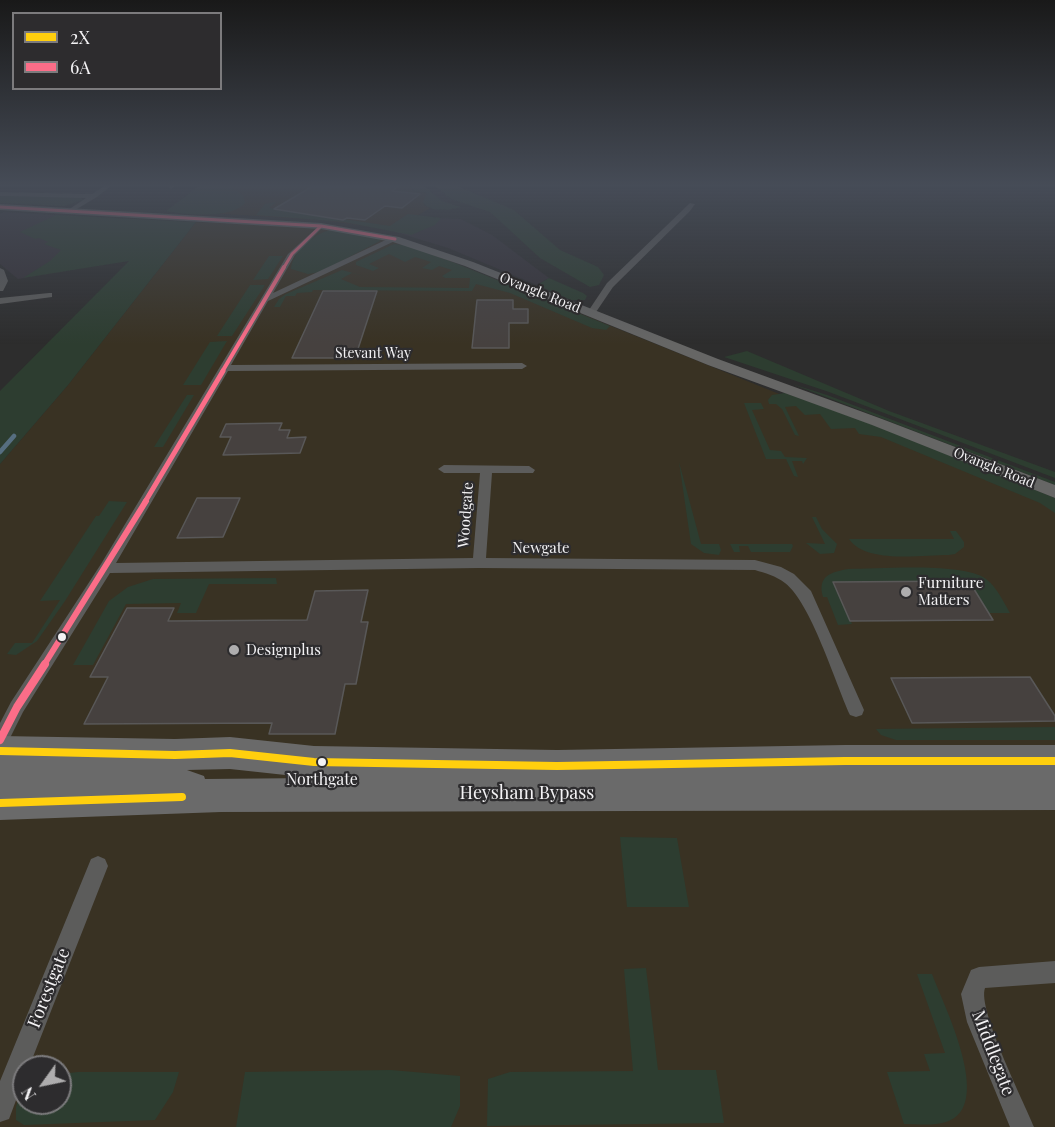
<!DOCTYPE html>
<html>
<head>
<meta charset="utf-8">
<style>
  body { margin:0 }
  #map { position:relative; width:1055px; height:1127px; overflow:hidden; background:#2d2d2d; font-family:"Playfair Display",serif }
  canvas { display:block }
  .legend { position:absolute; left:12px; top:12px; width:210px; height:78px; box-sizing:border-box; background:#2d2c2e; border:2px solid #7c7b7d; margin:0; padding:8px 10px; list-style:none; font-size:18px; color:#f3f2f4 }
  .legend li { display:flex; align-items:center; gap:12px; height:30px }
  .legend b { width:30px; border:2px solid #7c7b7d }
  .north { position:absolute; left:12px; top:1055px; width:60px; height:60px; box-sizing:border-box; background:#2d2c2e; border:2px solid #7c7b7d; border-radius:50%; rotate:237deg; font-size:16px; font-weight:700; line-height:24px; text-align:center; color:#f3f2f4 }
  .north::after { content:''; display:block; margin:auto; width:21px; height:27px; background:#aeadae; clip-path:polygon(50% 0,100% 100%,50% 72%,0 100%) }
</style>
</head>
<body>
<div id="map">
<canvas width="1055" height="1127"></canvas>
<ul class="legend">
<li><b style="height:8px;background:#ffcf0e"></b>2X</li>
<li><b style="height:8px;background:#fb6d88"></b>6A</li>
</ul>
<div class="north">N</div>
</div>
<script>
const context = document.querySelector('canvas').getContext('2d');
context.lineJoin = 'round';
function fill(path, color) { context.fillStyle = color; context.fill(path, 'evenodd'); }
function trace(path, color, width, dash) { context.strokeStyle = color; context.lineWidth = width; context.lineCap = dash ? 'butt' : 'round'; context.setLineDash(dash || []); context.stroke(path); }
function label(font, color, halo, rows, align = 'center') {
  context.font = font + ' "Playfair Display",serif'; context.lineWidth = 4.5; context.setLineDash([]); context.textBaseline = 'middle'; context.strokeStyle = halo; context.fillStyle = color; for (const [text, x, y, turn = 0] of rows) {
    context.save(); context.translate(x, y); context.rotate((+turn || 0) * Math.PI / 180); context.textAlign = isNaN(turn) ? turn : align; if (halo) context.strokeText(text, 0, 0); context.fillText(text, 0, 0); context.restore();
  }
}
const commercial = new Path2D(`
  M 227,186 L 410,186 L 414,191 L 428,193 L 424,205 L 430,208 L 415,217 L 386,229 L 323,220 L 207,213 Z`);
const industrial = new Path2D(`
  M 196,222 L 313,227 L 403,242 L 809,406 L 1055,499 L 1055,1127 L 0,1127 L 0,464 L 68,385 ZM 24,1067 L 60,1067 L 60,1103 L 24,1103 Z`);
const built = new Path2D(`
  M 4,212 L 159,221 L 129,260 L 18,279 L 0,264 L 0,214 Z
  M 408,214 L 415,217 L 461,219 L 492,235 L 549,278 L 537,285 L 448,248 L 386,229 Z`);
const green = new Path2D(`
  M 199,186 L 230,186 L 243,195 L 245,203 C 232,219 186,215 166,211 Z
  M 410,186 L 424,186 L 442,201 L 460,207 C 449,211 428,212 423,202 L 427,193 L 414,191 Z
  M 435,186 L 457,186 L 514,210 L 560,250 L 598,267 L 604,275 L 599,285 L 590,287 L 540,258 L 490,212 L 451,199 Z
  M 0,196 L 80,197 L 83,200 L 64,206 L 0,203 Z
  M 276,202 L 269,208 L 390,226 L 408,214 L 441,218 L 435,225 L 411,235 L 344,222 L 256,215 L 265,204 Z
  M 56,215 L 196,222 L 68,385 L 0,464 L 0,391 L 129,261 L 23,278 L 50,261 L 61,250 L 44,244 L 48,242 L 39,238 L 35,239 L 20,232 Z
  M 331,230 L 378,238 L 380,241 L 320,272 L 308,274 L 291,269 C 292,252 314,233 331,230 Z
  M 394,244 L 406,245 L 455,263 L 610,326 L 606,330 L 592,328 L 510,293 L 476,284 L 472,291 L 313,290 L 312,292 L 297,293 L 295,296 L 286,296 L 280,307 L 274,307 L 279,299 L 286,294 L 342,270 L 364,276 L 352,273 L 341,279 L 360,287 L 469,288 L 470,278 L 445,278 L 442,276 L 452,270 L 439,266 L 432,270 L 422,268 L 431,262 L 415,257 L 405,262 L 389,254 L 369,264 L 379,268 L 373,271 L 356,265 L 356,262 Z
  M 269,256 L 283,256 L 268,279 L 253,280 Z
  M 549,278 L 583,293 L 587,296 L 585,300 L 571,300 L 537,285 Z
  M 250,285 L 265,285 L 232,336 L 217,336 Z
  M 227,341 L 201,385 L 183,385 L 210,342 Z
  M 747,351 L 889,411 L 1055,472 L 1055,478 L 829,392 L 724,357 Z
  M 792,384 L 827,395 L 1055,482 L 1055,485 Z
  M 785,393 L 866,422 L 1055,498 L 1055,513 L 1040,503 L 881,437 L 859,434 L 855,428 L 831,429 L 820,414 L 805,415 L 796,406 L 785,407 L 799,436 L 795,435 L 782,409 L 776,404 L 769,404 L 768,400 L 772,395 Z
  M 187,395 L 194,395 L 163,447 L 154,447 Z
  M 744,403 L 761,403 L 764,409 L 752,410 L 770,450 L 781,451 L 785,457 L 807,458 L 803,464 L 802,461 L 792,461 L 798,477 L 794,476 L 786,459 L 766,459 Z
  M 679,462 L 701,544 L 719,544 L 721,550 L 719,555 L 704,553 L 691,544 Z
  M 109,501 L 127,502 L 65,601 L 37,641 L 16,655 L 7,654 L 15,643 L 32,643 L 60,600 L 40,601 L 96,516 L 99,516 Z
  M 812,517 L 816,517 L 822,529 L 837,544 L 834,553 L 820,554 L 806,543 L 825,544 Z
  M 950,531 L 956,531 L 964,542 L 964,547 L 955,554 L 949,555 C 921,555 866,564 849,539 L 954,539 Z
  M 730,544 L 792,544 L 793,546 L 790,552 L 751,552 L 748,546 L 739,546 L 740,552 L 734,552 Z
  M 848,569 C 879,569 964,562 986,579 C 997,587 1004,603 1010,613 L 989,613 L 969,581 L 834,583 L 852,624 L 838,625 L 827,597 L 823,597 C 817,576 831,572 848,569 Z
  M 276,578 L 277,584 L 209,584 L 196,613 L 177,613 L 181,603 L 126,604 L 93,665 L 73,665 L 109,601 L 128,587 L 153,579 Z
  M 1055,727 L 1055,740 L 896,740 L 881,735 L 876,729 Z
  M 620,837 L 677,838 L 689,907 L 627,907 Z
  M 646,968 L 658,1070 L 716,1070 L 724,1123 L 487,1126 L 488,1079 L 510,1072 L 633,1071 L 624,969 Z
  M 917,974 L 932,974 C 943,1004 996,1107 946,1122 C 934,1126 917,1124 904,1124 L 887,1072 L 930,1071 L 924,1054 L 945,1053 Z
  M 391,1070 L 460,1076 L 460,1106 L 451,1127 L 236,1127 L 245,1072 Z
  M 78,1072 L 179,1072 L 173,1092 L 155,1120 L 24,1125 L 16,1120 L 16,1107 L 24,1083 L 24,1103 L 60,1103 L 60,1074 Z`);
const stream = new Path2D(`
  M 0,452 L 14,436`);
const building = new Path2D(`
  M 313,186 L 399,186 L 392,191 L 420,194 L 402,208 L 385,206 L 365,220 L 347,218 L 343,220 L 274,209 Z
  M 323,291 L 377,291 L 355,358 L 292,358 Z
  M 477,300 L 513,300 L 513,309 L 528,309 L 528,323 L 509,323 L 509,348 L 472,348 Z
  M 282,423 L 279,430 L 290,430 L 287,438 L 306,437 L 300,453 L 223,455 L 231,437 L 220,437 L 226,424 Z
  M 197,498 L 240,498 L 223,537 L 177,538 Z
  M 969,581 L 993,620 L 850,621 L 833,582 Z
  M 368,590 L 361,622 L 368,622 L 356,684 L 345,684 L 335,734 L 269,734 L 272,723 L 84,724 L 108,677 L 90,677 L 127,608 L 174,608 L 168,621 L 307,620 L 315,591 Z
  M 1030,677 L 1055,716 L 1055,721 L 912,723 L 891,678 Z`);
const street = new Path2D(`
  M 104,186 L 111,186 L 97,197 L 70,213 L 68,210 L 86,198 L 0,196 L 0,192 L 92,194 Z
  M 168,186 L 174,186 L 174,187 L 171,189 Z
  M 690,203 L 695,204 L 690,211 L 613,287 L 594,315 L 588,315 L 587,313 L 607,283 Z
  M 321,224 L 324,226 L 295,255 L 273,293 L 392,237 L 399,239 L 268,301 L 231,365 L 522,363 L 527,366 L 522,369 L 228,371 L 116,563 L 473,558 L 480,473 L 444,473 L 438,469 L 444,465 L 529,466 L 535,470 L 533,473 L 492,473 L 486,558 L 755,560 L 781,567 L 794,574 L 811,591 L 864,710 L 862,715 L 856,717 L 850,715 C 835,682 811,603 785,583 C 776,576 765,573 755,570 L 479,568 L 110,573 L 23,712 L 6,746 L 0,748 L 0,723 L 11,702 L 101,564 L 288,254 Z
  M 0,268 L 4,270 L 8,281 L 3,291 L 0,291 Z
  M 49,293 L 52,293 L 52,297 L 0,304 L 0,298 Z
  M 98,856 L 105,859 L 108,866 L 29,1067 L 24,1067 L 24,1079 L 9,1119 L 0,1122 L 0,1081 L 91,859 Z
  M 1055,961 L 1055,983 L 985,988 C 977,1009 1024,1102 1034,1127 L 1010,1127 L 967,1022 L 961,994 L 971,970 L 979,967 Z`);
const secondary = new Path2D(`
  M 0,204 L 321,223 L 399,237 L 473,262 L 718,359 L 882,419 L 1055,485 L 1055,498 L 872,425 L 708,365 L 465,266 L 393,242 L 321,229 L 0,210 Z`);
const highway = new Path2D(`
  M 0,736 L 175,739 L 230,737 L 314,746 L 557,750 L 845,745 L 1055,745 L 1055,810 L 221,812 L 0,820 ZM 230,769 L 313,778 L 205,779 L 204,776 L 187,770 Z`);
const bus1 = new Path2D(`
  M 0,751 L 175,755 L 230,753 L 314,762 L 557,766 L 845,761 L 1055,761
  M 0,803 L 182,797`);
const bus2Far4 = new Path2D(`
  M 0,207 L 321,226 L 395,239
  M 283,269 L 292,254 L 321,226`);
const bus2Far3 = new Path2D(`
  M 222,372 L 284,267`);
const bus2Far2 = new Path2D(`
  M 145,502 L 223,371`);
const bus2Far1 = new Path2D(`
  M 44,665 L 146,501`);
const bus2 = new Path2D(`
  M 0,740 L 17,707 L 45,664`);
const markers = [
  [906,592,6,"#aeadae"],
  [62,637,5,"#f3f2f4"],
  [234,650,6,"#aeadae"],
  [322,762,5,"#f3f2f4"]
];
const farStreetnames = [
  ["Ovangle Road",540,293,22],
  ["Stevant Way",373,354],
  ["Ovangle Road",994,468,22]
];
const streetNames = [
  ["Woodgate",466,515,-86],
  ["Newgate",541,548]
];
const poiNames = [
  ["Furniture",918,583],
  ["Matters",918,600],
  ["Designplus",246,650]
];
const nearBusnames = [
  ["Northgate",322,780]
];
const nearStreetnames = [
  ["Heysham Bypass",527,793],
  ["Forestgate",49,988,-68],
  ["Middlegate",993,1053,69]
];
fill(commercial, '#3a3123');
fill(industrial, '#393223');
fill(built, '#353137');
fill(green, '#2d3d30');
trace(stream, '#566e80', 4.5);
fill(building, '#46413f');
trace(building, '#595858', 1.5);
fill(street, '#5c5c5b');
fill(secondary, '#666665');
fill(highway, '#6a6a6a');
trace(bus1, '#ffcf0e', 8);
trace(bus2Far4, '#fb6d88', 3);
trace(bus2Far3, '#fb6d88', 4);
trace(bus2Far2, '#fb6d88', 5);
trace(bus2Far1, '#fb6d88', 6);
trace(bus2, '#fb6d88', 8);
const sky = context.createLinearGradient(0, 0, 0, 344);
sky.addColorStop(0, '#191919');
sky.addColorStop(0.54, '#464c57');
sky.addColorStop(1, '#464c5700');
context.fillStyle = sky;
context.fillRect(0, 0, 1055, 344);
for (const [x, y, r, color] of markers) { const dot = new Path2D(); dot.arc(x, y, r, 0, 2 * Math.PI); context.fillStyle = color; context.fill(dot); trace(dot, '#2d2c2e', 2); }
label('14px', '#f3f2f4', '#2d2c2e', farStreetnames);
label('15px', '#f3f2f4', '#2d2c2e', streetNames);
label('15px', '#f3f2f4', '#2d2c2e', poiNames, 'left');
label('16px', '#f3f2f4', '#2d2c2e', nearBusnames);
label('18px', '#f3f2f4', '#2d2c2e', nearStreetnames);
</script>
</body>
</html>
